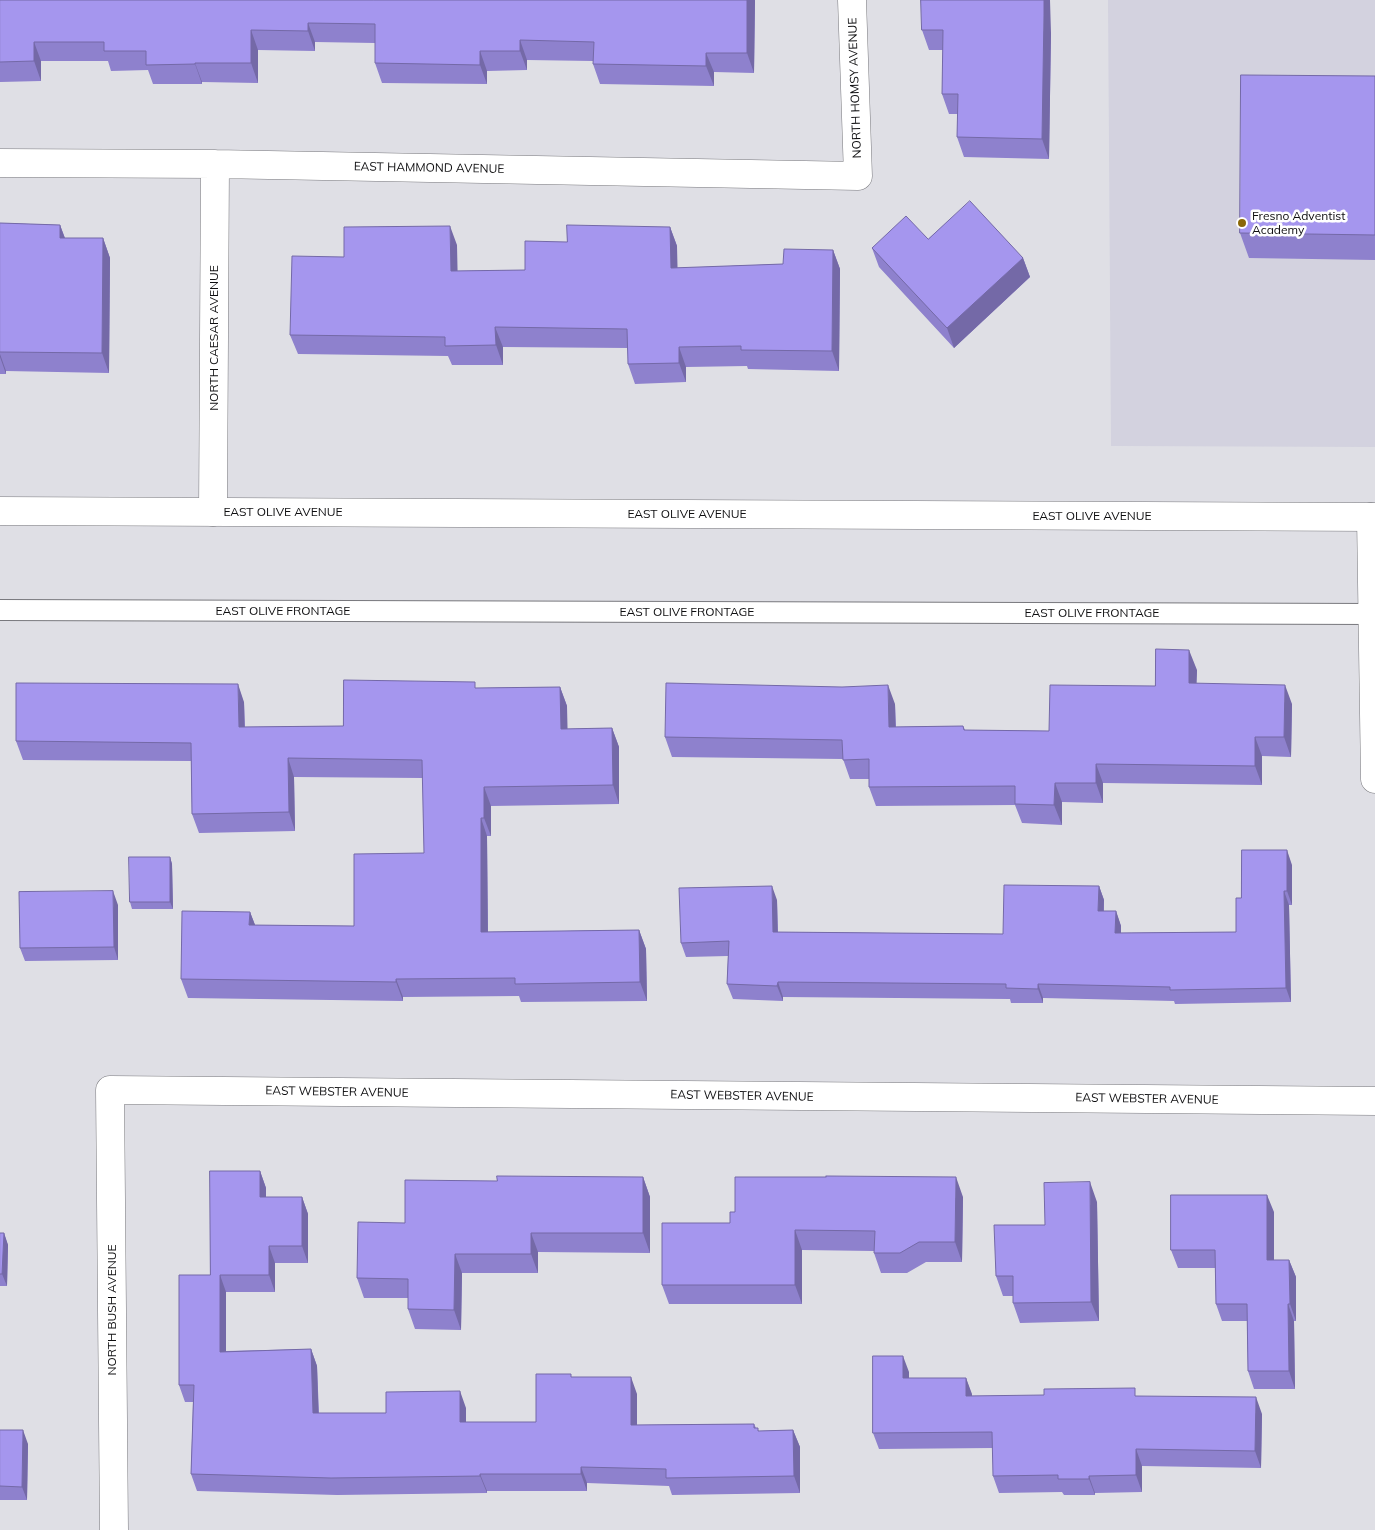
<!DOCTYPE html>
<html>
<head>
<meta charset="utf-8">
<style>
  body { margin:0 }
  canvas { display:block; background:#dfdfe5 }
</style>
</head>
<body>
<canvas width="1375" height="1530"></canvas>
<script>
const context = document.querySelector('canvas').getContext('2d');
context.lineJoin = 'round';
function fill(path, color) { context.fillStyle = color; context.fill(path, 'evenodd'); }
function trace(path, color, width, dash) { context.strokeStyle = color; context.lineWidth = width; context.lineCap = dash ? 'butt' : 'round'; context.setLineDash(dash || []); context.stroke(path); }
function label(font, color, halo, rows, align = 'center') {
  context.font = font + ' Mulish,sans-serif'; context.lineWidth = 5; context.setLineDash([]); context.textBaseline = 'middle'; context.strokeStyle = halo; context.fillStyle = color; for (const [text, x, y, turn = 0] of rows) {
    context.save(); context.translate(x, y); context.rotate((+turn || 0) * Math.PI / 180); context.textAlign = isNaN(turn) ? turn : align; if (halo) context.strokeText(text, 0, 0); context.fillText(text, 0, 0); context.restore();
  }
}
const built = new Path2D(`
  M 1108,0 L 1375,0 L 1375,447 L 1111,446 Z`);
const service = new Path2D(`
  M 0,610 L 1375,614`);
const minor = new Path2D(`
  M 0,163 L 215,164 L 858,176 L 852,0
  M 213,512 L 215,164
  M 1371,517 L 1375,779
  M 114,1530 L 110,1090 L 1375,1101`);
const secondary = new Path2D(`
  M 0,511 L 1375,517`);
const wall = new Path2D(`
  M 0,0 L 755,0 L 754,73 L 714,72 L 714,86 L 600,84 L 593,64 L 593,61 L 527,60 L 527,70 L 487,71 L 487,84 L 382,83 L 375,63 L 375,43 L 315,42 L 315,51 L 258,50 L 258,83 L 202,82 L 202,84 L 153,84 L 148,70 L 111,71 L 108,61 L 41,61 L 41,81 L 0,82 Z
  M 921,0 L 1051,33 L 1049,159 L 964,157 L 957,137 L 958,114 L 949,114 L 942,94 L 943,50 L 929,50 L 922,30 Z
  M 1375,76 L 1375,260 L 1249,258 L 1240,233 Z
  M 0,223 L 60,225 L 65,238 L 103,238 L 110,258 L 109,373 L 6,371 L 6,374 L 0,374 Z
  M 670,227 L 677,246 L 677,268 L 783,264 L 833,250 L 840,269 L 839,371 L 748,369 L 747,366 L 686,367 L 686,382 L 635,384 L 628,364 L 628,348 L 503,347 L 503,365 L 452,365 L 448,356 L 298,354 L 290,335 L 344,257 L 457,245 L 457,271 L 525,270 L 567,242 Z
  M 928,239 L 1023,258 L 1030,277 L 954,348 L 879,267 L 872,248 Z
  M 1197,670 L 1196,683 L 1292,704 L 1291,757 L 1262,756 L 1262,785 L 1103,783 L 1103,803 L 1062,802 L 1062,825 L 1022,823 L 1015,805 L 876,806 L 869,787 L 869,779 L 850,779 L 843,759 L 672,757 L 665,737 L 895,704 L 896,727 L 963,726 L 965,730 L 1049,731 L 1155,686 Z
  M 560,687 L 567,706 L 567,729 L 612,728 L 619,747 L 619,804 L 491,806 L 491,836 L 487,836 L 488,932 L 639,930 L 646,949 L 647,1001 L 521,1002 L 519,996 L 403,997 L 403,1001 L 188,998 L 181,979 L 250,912 L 255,925 L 354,926 L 424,853 L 423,778 L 294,777 L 295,831 L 199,833 L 192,814 L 191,761 L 23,760 L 16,741 L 244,702 L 245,727 L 343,726 L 478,688 Z
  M 170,857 L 172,864 L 173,909 L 132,909 L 130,902 Z
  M 1292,865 L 1292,905 L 1289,905 L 1291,1002 L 1175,1004 L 1174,1001 L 1043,998 L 1043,1003 L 1011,1003 L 1010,999 L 783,997 L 783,1001 L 733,999 L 727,984 L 728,956 L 686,957 L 681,943 L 777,900 L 778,932 L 1003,934 L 1099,886 L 1104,900 L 1104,911 L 1116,911 L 1121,926 L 1121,933 L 1236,932 L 1241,898 Z
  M 118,905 L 118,960 L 25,961 L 20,948 Z
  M 260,1171 L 266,1188 L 266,1197 L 302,1197 L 308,1214 L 308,1263 L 275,1263 L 275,1292 L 226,1292 L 226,1351 L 311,1349 L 317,1366 L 319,1413 L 386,1413 L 466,1408 L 466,1422 L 536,1422 L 572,1377 L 637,1394 L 637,1425 L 754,1424 L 756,1428 L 759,1431 L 793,1430 L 800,1447 L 800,1493 L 672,1495 L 669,1486 L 587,1483 L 587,1491 L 487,1491 L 487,1493 L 337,1495 L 197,1491 L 191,1474 L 193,1402 L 185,1402 L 179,1385 L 210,1275 Z
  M 643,1177 L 650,1197 L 650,1253 L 538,1252 L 538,1273 L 462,1273 L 461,1330 L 415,1329 L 408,1309 L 408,1298 L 364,1298 L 357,1278 L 405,1223 L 497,1181 Z
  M 963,1197 L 962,1262 L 926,1262 L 907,1273 L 881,1273 L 874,1253 L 874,1251 L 802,1250 L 802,1304 L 669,1304 L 662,1285 L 730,1223 Z
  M 1097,1202 L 1099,1321 L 1020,1323 L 1013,1303 L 1013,1296 L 1003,1296 L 996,1276 L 1045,1225 Z
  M 1274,1212 L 1274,1260 L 1289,1260 L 1296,1277 L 1296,1321 L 1294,1321 L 1295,1389 L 1254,1389 L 1248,1371 L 1247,1321 L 1222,1321 L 1216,1304 L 1215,1268 L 1178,1268 L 1171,1250 Z
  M 0,1233 L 4,1233 L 8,1245 L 7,1286 L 0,1286 Z
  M 909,1372 L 909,1378 L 966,1378 L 972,1396 L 1138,1396 L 1262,1414 L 1261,1468 L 1142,1466 L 1142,1492 L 1095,1493 L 1095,1495 L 1064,1495 L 1062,1492 L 999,1493 L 993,1476 L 993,1448 L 879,1449 L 873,1433 Z
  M 0,1430 L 28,1444 L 27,1500 L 0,1500 Z`);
const shadedWall = new Path2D(`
  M 747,0 L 755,0 L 754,73 L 747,53 Z
  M 1044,0 L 1050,0 L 1051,33 L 1049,159 L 1042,139 Z
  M 308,23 L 315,42 L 315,51 L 308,31 Z
  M 251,30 L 258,50 L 258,83 L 251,63 Z
  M 520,40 L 527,60 L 527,70 L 520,51 Z
  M 34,42 L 41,61 L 41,81 L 34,61 Z
  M 480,51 L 487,71 L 487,84 L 480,65 Z
  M 706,53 L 714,72 L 714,86 L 706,66 Z
  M 195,63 L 202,82 L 202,84 L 195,64 Z
  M 60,225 L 67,244 L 60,238 Z
  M 450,226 L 457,245 L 458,291 L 451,271 Z
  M 670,227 L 677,246 L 678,287 L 671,268 Z
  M 103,238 L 110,258 L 109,373 L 102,353 Z
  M 833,250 L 840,269 L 839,371 L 832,351 Z
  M 1023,258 L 1030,277 L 954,348 L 947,328 Z
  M 495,327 L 503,347 L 503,365 L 496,345 Z
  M 679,347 L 686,367 L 686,382 L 679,363 Z
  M 0,354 L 6,371 L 6,374 L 0,357 Z
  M 1189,650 L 1197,670 L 1196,703 L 1189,683 Z
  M 238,684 L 244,702 L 245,746 L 239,727 Z
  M 888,685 L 895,704 L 896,747 L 889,727 Z
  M 1285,685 L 1292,704 L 1291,757 L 1284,737 Z
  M 560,687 L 567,706 L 568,748 L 561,729 Z
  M 612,728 L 619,747 L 619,804 L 613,785 Z
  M 1255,737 L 1262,756 L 1262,785 L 1255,766 Z
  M 288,758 L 294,777 L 295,831 L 289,812 Z
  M 1096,764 L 1103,783 L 1103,803 L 1096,783 Z
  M 1055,783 L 1062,802 L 1062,825 L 1054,805 Z
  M 484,787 L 491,806 L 491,836 L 484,818 Z
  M 481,818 L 487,836 L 488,950 L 481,932 Z
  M 1287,850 L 1292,865 L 1292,905 L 1287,891 Z
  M 170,857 L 172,864 L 173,909 L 170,902 Z
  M 772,886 L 777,900 L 778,947 L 773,932 Z
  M 1099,886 L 1104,900 L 1103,926 L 1098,911 Z
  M 113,891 L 118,905 L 118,960 L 114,947 Z
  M 1284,891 L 1289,905 L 1291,1002 L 1286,988 Z
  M 1116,911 L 1121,926 L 1121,948 L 1115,933 Z
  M 250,912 L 257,930 L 249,925 Z
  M 639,930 L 646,949 L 647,1001 L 640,982 Z
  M 396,979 L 403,997 L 403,1001 L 396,982 Z
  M 778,982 L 783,997 L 783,1001 L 777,986 Z
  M 1038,984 L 1043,998 L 1043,1003 L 1038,989 Z
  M 260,1171 L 266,1188 L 266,1214 L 260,1197 Z
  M 643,1177 L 650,1197 L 650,1253 L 643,1233 Z
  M 956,1177 L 963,1197 L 962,1262 L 955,1242 Z
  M 1090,1182 L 1097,1202 L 1099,1321 L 1091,1302 Z
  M 1267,1195 L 1274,1212 L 1274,1278 L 1267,1260 Z
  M 302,1197 L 308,1214 L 308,1263 L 302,1246 Z
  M 795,1230 L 802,1250 L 802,1304 L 795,1285 Z
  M 4,1233 L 8,1245 L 7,1286 L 2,1274 Z
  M 531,1233 L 538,1252 L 538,1273 L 531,1254 Z
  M 269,1246 L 275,1263 L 275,1292 L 269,1275 Z
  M 455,1254 L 462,1273 L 461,1330 L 454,1310 Z
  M 1289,1260 L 1296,1277 L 1296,1321 L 1290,1304 Z
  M 220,1275 L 226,1292 L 226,1368 L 220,1352 Z
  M 1288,1304 L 1294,1321 L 1295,1389 L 1289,1371 Z
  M 311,1349 L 317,1366 L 319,1430 L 313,1413 Z
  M 903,1356 L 909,1372 L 909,1394 L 903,1378 Z
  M 631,1377 L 637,1394 L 637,1442 L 631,1425 Z
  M 966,1378 L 972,1394 L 972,1413 L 966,1396 Z
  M 460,1391 L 466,1408 L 466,1439 L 460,1422 Z
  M 1256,1397 L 1262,1414 L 1261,1468 L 1255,1451 Z
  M 23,1430 L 28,1444 L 27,1500 L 22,1487 Z
  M 793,1430 L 800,1447 L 800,1493 L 794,1476 Z
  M 1136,1449 L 1142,1466 L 1142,1492 L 1136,1475 Z
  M 581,1467 L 587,1483 L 587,1491 L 581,1474 Z
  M 480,1474 L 487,1491 L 487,1493 L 480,1476 Z
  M 1089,1476 L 1095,1493 L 1095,1495 L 1089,1479 Z`);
const building = new Path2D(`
  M 0,0 L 747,0 L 747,53 L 706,53 L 706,66 L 593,64 L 594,42 L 520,40 L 520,51 L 480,51 L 480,65 L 375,63 L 375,24 L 308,23 L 308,31 L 251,30 L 251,63 L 195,63 L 195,64 L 146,65 L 146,51 L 104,51 L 104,42 L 34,42 L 34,61 L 0,62 Z
  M 921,0 L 1044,0 L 1044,14 L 1042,139 L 957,137 L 958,94 L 942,94 L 943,30 L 922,30 Z
  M 1241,75 L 1375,76 L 1375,235 L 1240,233 Z
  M 970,201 L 1023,258 L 947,328 L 872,248 L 906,216 L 928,239 Z
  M 0,223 L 60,225 L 60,238 L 103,238 L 102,353 L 0,352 Z
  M 567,225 L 670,227 L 671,268 L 783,264 L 784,249 L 833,250 L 832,351 L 741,350 L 741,346 L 679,347 L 679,363 L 628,364 L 627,329 L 495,327 L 496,345 L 445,346 L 445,337 L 290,335 L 292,256 L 344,257 L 344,227 L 450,226 L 451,271 L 525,270 L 525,241 L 567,242 Z
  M 1156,649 L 1189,650 L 1189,683 L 1285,685 L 1284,737 L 1255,737 L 1255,766 L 1096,764 L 1096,783 L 1055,783 L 1054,805 L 1015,804 L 1015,786 L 869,787 L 869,759 L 843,760 L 842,740 L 665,737 L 666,683 L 842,687 L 888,685 L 889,727 L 963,726 L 964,730 L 1049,731 L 1050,685 L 1155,686 Z
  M 344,680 L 475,682 L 475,688 L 560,687 L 561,729 L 612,728 L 613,785 L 484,787 L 484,818 L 481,818 L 481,932 L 639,930 L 640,982 L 515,984 L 515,978 L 396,979 L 396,982 L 181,979 L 182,911 L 250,912 L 249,925 L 354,926 L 354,854 L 424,853 L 422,760 L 288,758 L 289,812 L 192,814 L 191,743 L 16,741 L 16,683 L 238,684 L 239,727 L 343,726 Z
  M 1242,850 L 1287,850 L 1287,891 L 1284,891 L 1286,988 L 1170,990 L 1170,987 L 1038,984 L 1038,989 L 1006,988 L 1006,984 L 778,982 L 777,986 L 727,984 L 729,941 L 681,943 L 679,888 L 772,886 L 773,932 L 1003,934 L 1004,885 L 1099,886 L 1098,911 L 1116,911 L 1115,933 L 1236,932 L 1236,898 L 1241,898 Z
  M 129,857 L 170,857 L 170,902 L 130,902 Z
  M 113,891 L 114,947 L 20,948 L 19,892 Z
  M 210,1171 L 260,1171 L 260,1197 L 302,1197 L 302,1246 L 269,1246 L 269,1275 L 220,1275 L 220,1352 L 311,1349 L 313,1413 L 386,1413 L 386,1392 L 460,1391 L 460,1422 L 536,1422 L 536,1374 L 571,1374 L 571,1377 L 631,1377 L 631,1425 L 754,1424 L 754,1428 L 758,1428 L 758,1431 L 793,1430 L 794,1476 L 666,1478 L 666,1469 L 581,1467 L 581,1474 L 480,1474 L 480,1476 L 331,1478 L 191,1474 L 194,1385 L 179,1385 L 179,1275 L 210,1275 Z
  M 497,1176 L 643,1177 L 643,1233 L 531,1233 L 531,1254 L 455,1254 L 454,1310 L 408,1309 L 408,1279 L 357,1278 L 358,1222 L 405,1223 L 405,1180 L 497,1181 Z
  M 826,1176 L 956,1177 L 955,1242 L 919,1242 L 900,1253 L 874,1253 L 875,1231 L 795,1230 L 795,1285 L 662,1285 L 662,1223 L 730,1223 L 730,1212 L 735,1212 L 735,1177 L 826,1177 Z
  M 1090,1182 L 1091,1302 L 1013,1303 L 1013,1276 L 996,1276 L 994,1225 L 1045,1225 L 1044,1183 Z
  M 1171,1195 L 1267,1195 L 1267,1260 L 1289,1260 L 1290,1304 L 1288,1304 L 1289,1371 L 1248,1371 L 1247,1304 L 1216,1304 L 1215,1250 L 1171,1250 Z
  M 0,1233 L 4,1233 L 2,1274 L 0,1274 Z
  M 873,1356 L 903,1356 L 903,1378 L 966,1378 L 966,1396 L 1044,1395 L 1044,1389 L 1135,1388 L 1135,1396 L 1256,1397 L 1255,1451 L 1136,1449 L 1136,1475 L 1089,1476 L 1089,1479 L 1058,1479 L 1058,1475 L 993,1476 L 992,1432 L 873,1433 Z
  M 0,1430 L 23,1430 L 22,1487 L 0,1486 Z`);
const markers = [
  [1242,223,5,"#8a6807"]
];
const streetNames = [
  ["NORTH HOMSY AVENUE",855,88,-92],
  ["EAST HAMMOND AVENUE",429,168,1],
  ["NORTH CAESAR AVENUE",214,338,-90],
  ["EAST OLIVE AVENUE",283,512],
  ["EAST OLIVE AVENUE",687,514],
  ["EAST OLIVE AVENUE",1092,516],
  ["EAST OLIVE FRONTAGE",283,611],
  ["EAST OLIVE FRONTAGE",687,612],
  ["EAST OLIVE FRONTAGE",1092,613],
  ["EAST WEBSTER AVENUE",337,1092,1],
  ["EAST WEBSTER AVENUE",742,1096,1],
  ["EAST WEBSTER AVENUE",1147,1099,1],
  ["NORTH BUSH AVENUE",112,1310,-90]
];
const poiNames = [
  ["Fresno Adventist",1252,216],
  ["Academy",1252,230]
];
fill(built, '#d3d2df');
trace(service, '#78787d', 22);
trace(minor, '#78787d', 29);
trace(secondary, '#78787d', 29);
trace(service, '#fff', 20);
trace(minor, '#fff', 28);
trace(secondary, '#fff', 28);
fill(wall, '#8e81cd');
fill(shadedWall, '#7469a7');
fill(building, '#a596ee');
trace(building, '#7469a7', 1);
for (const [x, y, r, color] of markers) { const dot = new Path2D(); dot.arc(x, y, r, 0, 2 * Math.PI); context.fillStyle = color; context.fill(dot); trace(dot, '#fff', 2); }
label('12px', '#0e0e10', '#fff', streetNames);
label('12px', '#0e0e10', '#fff', poiNames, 'left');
</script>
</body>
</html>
